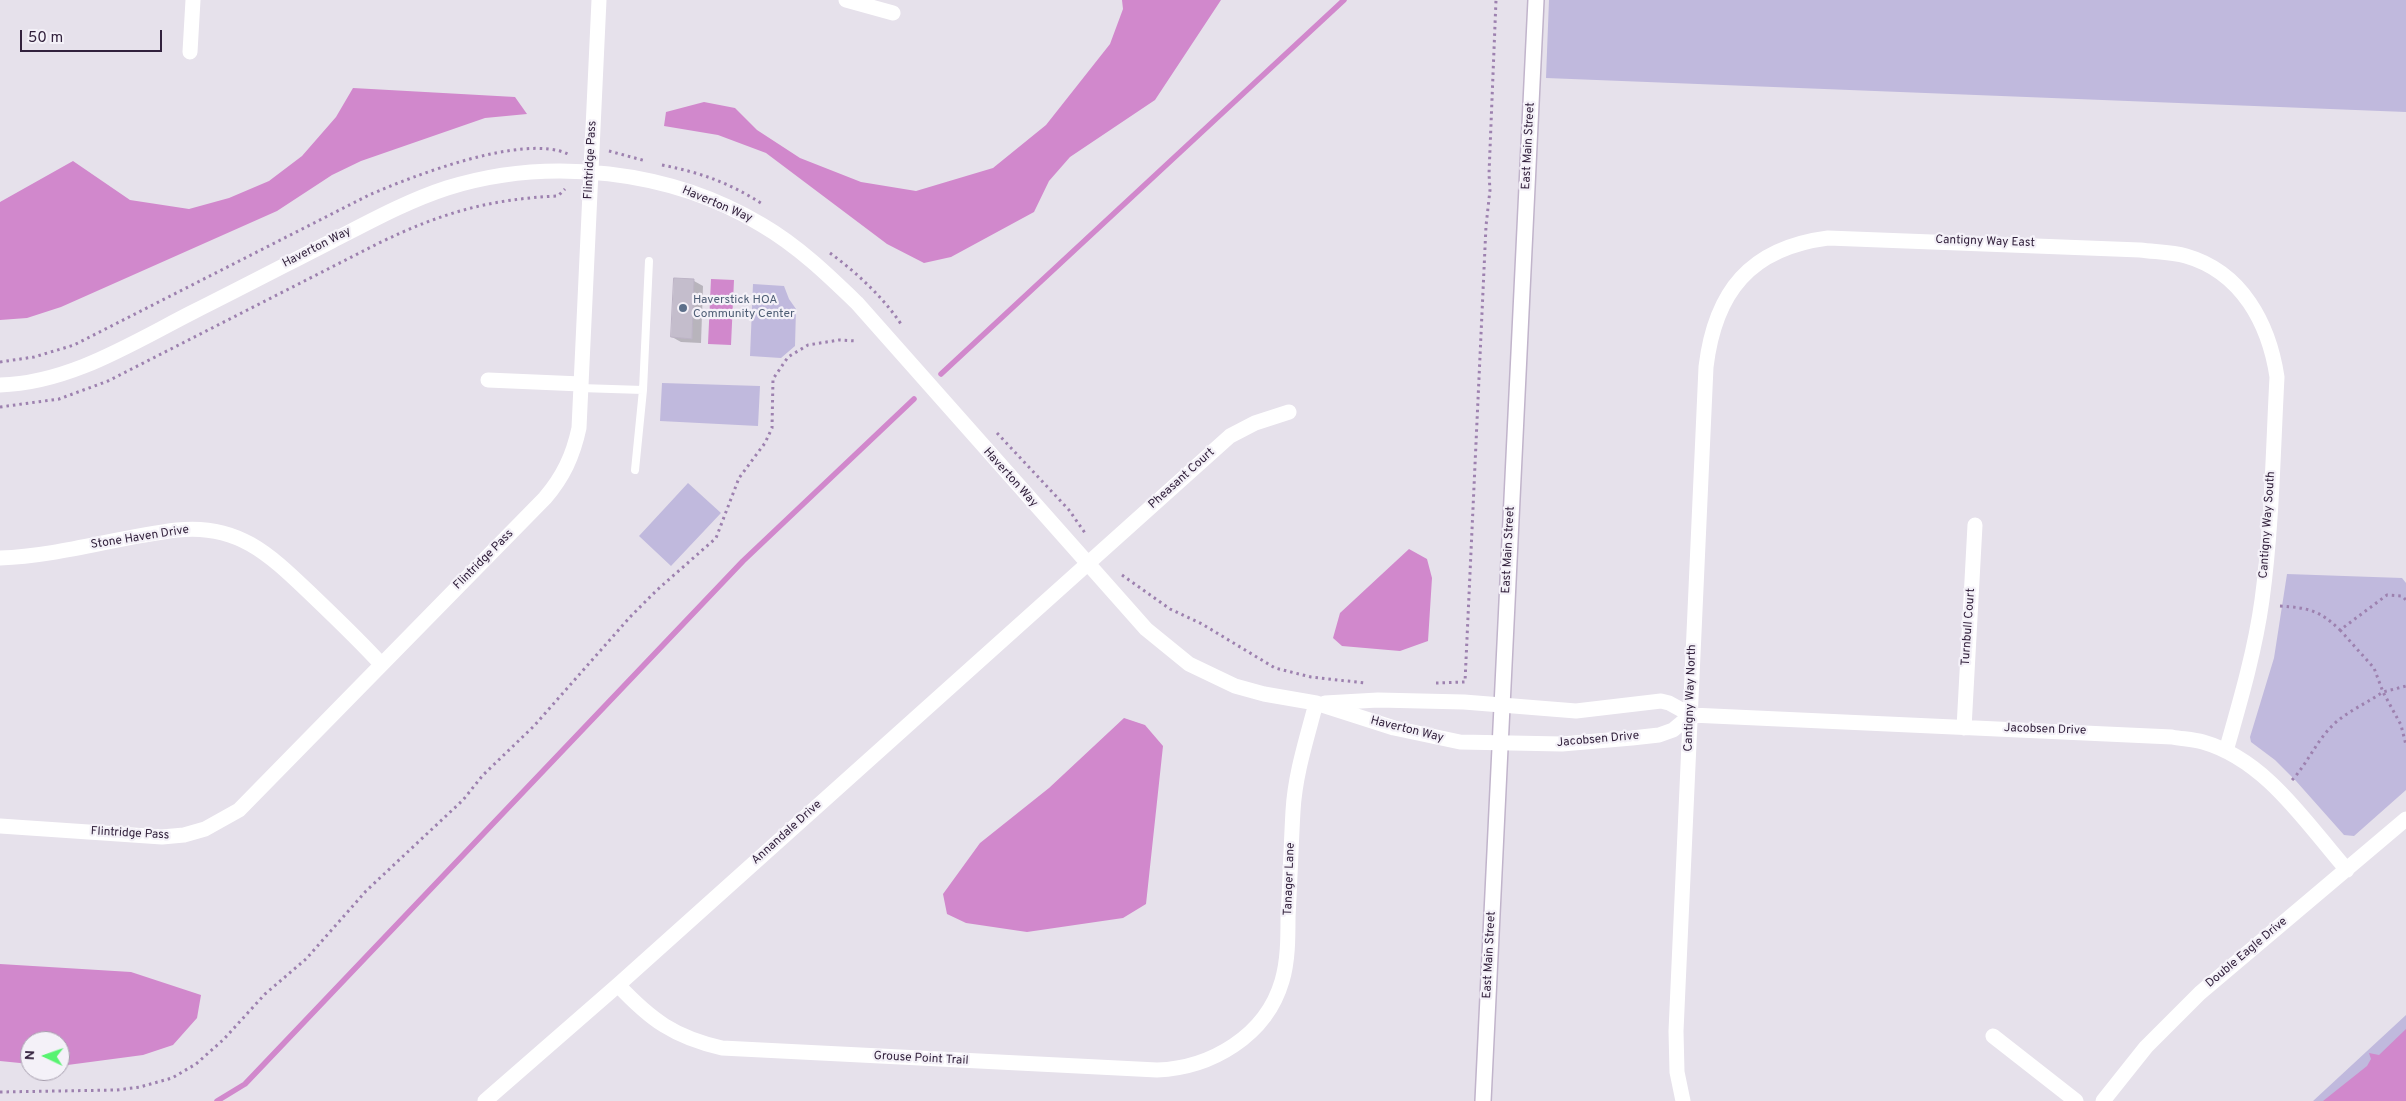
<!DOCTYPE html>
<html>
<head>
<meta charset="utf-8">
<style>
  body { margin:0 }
  #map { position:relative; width:2406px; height:1101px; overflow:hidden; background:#e6e1eb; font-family:Overpass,sans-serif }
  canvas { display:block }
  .north { position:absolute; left:20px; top:1031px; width:50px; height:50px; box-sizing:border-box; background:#f4f1f8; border:1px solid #a69ead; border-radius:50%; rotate:273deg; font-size:14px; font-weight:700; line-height:20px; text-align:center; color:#32213c }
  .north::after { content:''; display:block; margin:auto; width:18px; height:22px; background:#57f370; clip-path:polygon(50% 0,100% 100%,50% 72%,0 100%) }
  .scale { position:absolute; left:20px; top:30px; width:142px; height:22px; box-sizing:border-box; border:2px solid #32213c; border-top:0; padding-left:6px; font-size:15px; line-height:18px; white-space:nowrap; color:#32213c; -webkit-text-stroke:4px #f4f1f8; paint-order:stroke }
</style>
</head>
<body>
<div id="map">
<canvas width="2406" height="1101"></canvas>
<div class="north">N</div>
<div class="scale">50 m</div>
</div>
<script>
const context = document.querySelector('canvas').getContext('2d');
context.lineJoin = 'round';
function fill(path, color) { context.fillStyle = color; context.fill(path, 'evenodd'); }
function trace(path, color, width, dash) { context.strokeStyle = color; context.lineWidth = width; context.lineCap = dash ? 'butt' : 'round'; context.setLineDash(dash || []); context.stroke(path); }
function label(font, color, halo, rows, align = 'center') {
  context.font = font + ' Overpass,sans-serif'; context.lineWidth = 4.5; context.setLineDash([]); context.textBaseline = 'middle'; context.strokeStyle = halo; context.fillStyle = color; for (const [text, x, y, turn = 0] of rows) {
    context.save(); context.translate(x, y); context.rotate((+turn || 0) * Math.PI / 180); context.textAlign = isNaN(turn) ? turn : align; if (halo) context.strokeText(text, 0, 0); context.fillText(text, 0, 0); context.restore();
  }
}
const green = new Path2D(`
  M 1549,0 L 2406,0 L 2406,112 L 1546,78 Z
  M 753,284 L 784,286 L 789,299 L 796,309 L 795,346 L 781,358 L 750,356 Z
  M 662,383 L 760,386 L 758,426 L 660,421 Z
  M 688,483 L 721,513 L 671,566 L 639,536 Z
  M 2287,574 L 2402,578 L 2406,583 L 2406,790 L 2354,836 L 2344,835 L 2296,781 L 2275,760 L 2251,742 L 2250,737 L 2274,658 Z
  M 2406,1015 L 2406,1101 L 2313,1101 Z`);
const water = new Path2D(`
  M 1122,0 L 1221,0 L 1155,100 L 1070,157 L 1049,181 L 1034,212 L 951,257 L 924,263 L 887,244 L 766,153 L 718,135 L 664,126 L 666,112 L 704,102 L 735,108 L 757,130 L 800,158 L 861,182 L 916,191 L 993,168 L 1046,125 L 1110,44 L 1123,9 Z
  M 353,88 L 515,97 L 527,114 L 485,118 L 361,161 L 332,175 L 277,211 L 61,307 L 27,318 L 0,320 L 0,202 L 73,161 L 130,200 L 189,209 L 229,198 L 269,181 L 302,156 L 336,117 Z
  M 711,279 L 734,280 L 731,345 L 708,344 Z
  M 1409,549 L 1427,559 L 1432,578 L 1428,641 L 1400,651 L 1342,646 L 1333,638 L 1340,613 Z
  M 1124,718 L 1145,725 L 1163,746 L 1146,904 L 1123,918 L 1027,932 L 966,923 L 947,914 L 943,894 L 980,843 L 1049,788 Z
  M 0,964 L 131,972 L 201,995 L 197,1018 L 173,1045 L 143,1055 L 60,1066 L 60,1041 L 30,1041 L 30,1064 L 0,1061 Z
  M 2406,1029 L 2406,1101 L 2323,1101 L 2367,1066 L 2371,1059 L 2369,1053 L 2379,1055 Z`);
const shadow = new Path2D(`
  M 675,280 L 694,281 L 703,286 L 701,343 L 681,342 L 672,337 Z`);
const stream = new Path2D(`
  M 941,374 L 1344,0
  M 217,1101 L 245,1084 L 743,561 L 914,399`);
const building = new Path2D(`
  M 674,278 L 694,279 L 692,339 L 671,337 Z`);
const path = new Path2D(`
  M 609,151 L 646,161
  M 662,165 C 702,173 730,183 764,205
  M 830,253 C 857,273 882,296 901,324
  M 0,362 L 34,357 L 74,345 L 369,195 C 413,176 523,133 568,154
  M 0,407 L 59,399 L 108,381 L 379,243 C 441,213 489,199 558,196 L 565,189
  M 997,433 L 1069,510 L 1085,533
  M 1122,575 L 1170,609 L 1202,624 L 1275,668 L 1311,677 L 1365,683
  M 2280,606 C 2309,608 2319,610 2340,630 L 2387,595 L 2402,596 L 2406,600
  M 2340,630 L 2374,668 L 2383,692 L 2406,686
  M 1436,683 L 1465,682 L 1486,226 L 1490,190 L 1489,174 L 1496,0
  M 2292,780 C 2308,763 2316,741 2334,724 C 2348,711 2367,703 2383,692 L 2401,725 L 2406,745
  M 0,1092 L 117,1090 L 140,1087 L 172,1078 L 196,1064 L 224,1039 L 265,994 L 306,959 L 366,891 L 463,800 L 483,775 L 534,726 L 630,617 L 657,590 L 716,538 L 739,478 L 765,443 L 772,428 L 773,379 L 788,357 L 808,345 L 839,340 L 857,341`);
const lane = new Path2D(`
  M 580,388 L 643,390 L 649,261
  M 635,470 L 643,390`);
const street = new Path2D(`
  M 846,0 L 893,13
  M 190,52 L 193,0
  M 488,380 L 581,384
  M 0,385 C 70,383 132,343 193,312 C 239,289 285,265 332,241 C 369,222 407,201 447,188 C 549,156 671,170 762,225 C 798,246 828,275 857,303 L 1146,629 L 1189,664 L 1235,686 L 1264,694 L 1316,703 L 1394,728 L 1460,742 L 1562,744 L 1632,738 L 1659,735 L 1673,730 L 1691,715
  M 0,558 C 60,556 117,537 177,530 C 240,523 272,557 314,597 C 337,619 360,641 381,664
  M 1325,703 L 1378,700 L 1464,702 L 1576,711 L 1661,701 L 1669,703 L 1691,715 L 2172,737 C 2182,739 2193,739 2203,742 C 2266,760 2306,823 2347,870
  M 1964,728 L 1975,525
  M 0,826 L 162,837 L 184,835 L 205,829 L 239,810 L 545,498 C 563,477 573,456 579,428 L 599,0
  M 618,985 C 651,1020 674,1037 722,1048 L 1157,1070 C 1211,1068 1266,1036 1282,981 C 1288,961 1288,938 1288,917 C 1290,882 1291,846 1293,811 C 1295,774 1307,738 1316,703
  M 1993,1036 L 2076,1101
  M 485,1101 L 618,985 L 1230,436 L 1255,423 L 1289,412
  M 1683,1101 L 1677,1072 L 1676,1031 L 1706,367 C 1715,292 1750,248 1828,238 L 2140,250 C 2155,252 2172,252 2186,256 C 2242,272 2269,324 2277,377 C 2273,451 2272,527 2262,600 C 2255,651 2240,702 2226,751
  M 2103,1101 L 2146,1047 L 2200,993 L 2406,819`);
const secondary = new Path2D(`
  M 1483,1101 L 1536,0`);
const markers = [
  [683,308,5,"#5c6f8a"]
];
const streetNames = [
  ["East Main Street",1529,146,-87],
  ["Flintridge Pass",591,160,-87],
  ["Haverton Way",717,205,23],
  ["Cantigny Way East",1985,242,2],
  ["Haverton Way",317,248,-27],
  ["Haverton Way",1010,478,48],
  ["Pheasant Court",1182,479,-42],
  ["Cantigny Way South",2268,525,-86],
  ["Stone Haven Drive",140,538,-9],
  ["East Main Street",1509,550,-87],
  ["Flintridge Pass",484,560,-45],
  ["Turnbull Court",1969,627,-86],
  ["Cantigny Way North",1691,698,-88],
  ["Haverton Way",1407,730,14],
  ["Jacobsen Drive",2045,730,2],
  ["Jacobsen Drive",1598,740,-5],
  ["Annandale Drive",787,833,-42],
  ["Flintridge Pass",130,834,3],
  ["Tanager Lane",1290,879,-88],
  ["Double Eagle Drive",2247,953,-40],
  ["East Main Street",1490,955,-87],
  ["Grouse Point Trail",921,1059,3]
];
const serviceNames = [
  ["Haverstick HOA",693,301],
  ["Community Center",693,315]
];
fill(green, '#c0b9dd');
fill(water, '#d188cc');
fill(shadow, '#0003');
trace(stream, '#d188cc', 5.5);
fill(building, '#c4bdcc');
trace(building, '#bcb3c5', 1);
trace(secondary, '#c1b4cb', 18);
trace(path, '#9d81af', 3, [2.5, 4]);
trace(lane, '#fff', 8);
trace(street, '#fff', 15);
trace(secondary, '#fff', 15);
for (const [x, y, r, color] of markers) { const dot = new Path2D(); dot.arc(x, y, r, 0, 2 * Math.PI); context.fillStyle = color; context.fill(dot); trace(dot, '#f4f1f8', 2); }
label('12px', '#32213c', '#f4f1f8', streetNames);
label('12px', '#4e5e75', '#f4f1f8', serviceNames, 'left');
</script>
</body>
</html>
